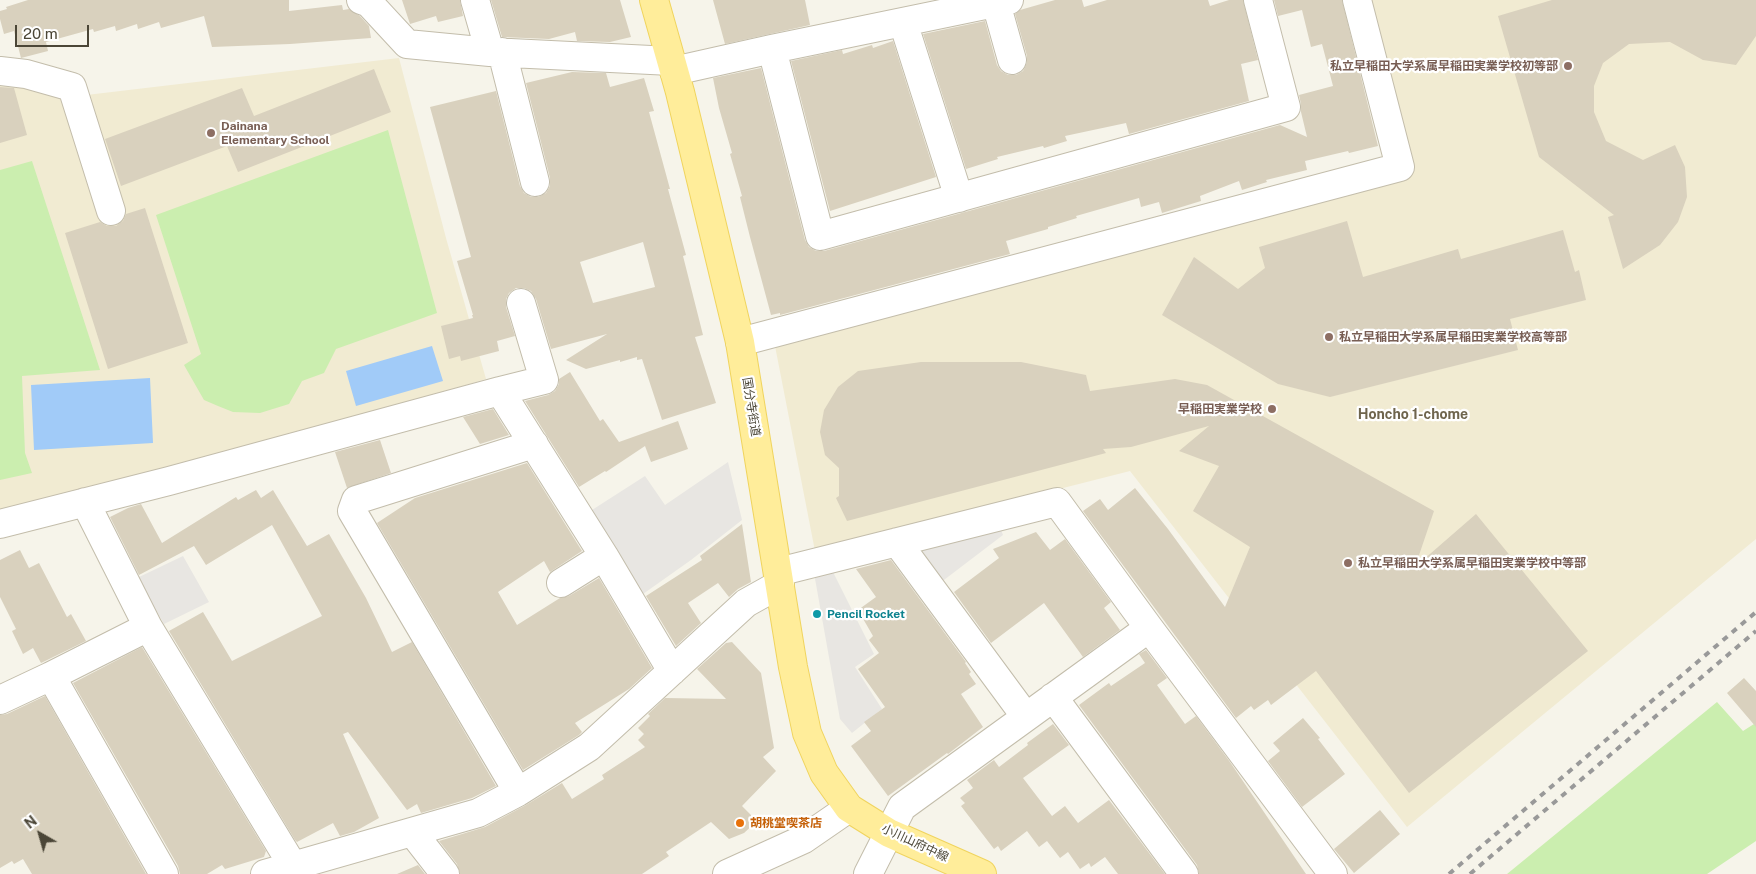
<!DOCTYPE html>
<html>
<head>
<meta charset="utf-8">
<style>
  body { margin:0 }
  #map { position:relative; width:1756px; height:874px; overflow:hidden; background:#f6f4ea; font-family:"Public Sans",sans-serif }
  canvas { display:block }
  .north { position:absolute; left:15px; top:809px; width:50px; height:50px; -webkit-text-stroke:4px #fff; paint-order:stroke; rotate:322deg; font-size:14px; font-weight:700; line-height:20px; text-align:center; color:#4b4637 }
  .north::after { content:''; display:block; margin:auto; width:18px; height:22px; background:#4b4637; clip-path:polygon(50% 0,100% 100%,50% 72%,0 100%) }
  .scale { position:absolute; left:15px; top:25px; width:74px; height:22px; box-sizing:border-box; border:2px solid #4b4637; border-top:0; padding-left:6px; font-size:15px; line-height:18px; white-space:nowrap; color:#4b4637; -webkit-text-stroke:4px #fff; paint-order:stroke }
</style>
</head>
<body>
<div id="map">
<canvas width="1756" height="874"></canvas>
<div class="north">N</div>
<div class="scale">20 m</div>
</div>
<script>
const context = document.querySelector('canvas').getContext('2d');
context.lineJoin = 'round';
function fill(path, color) { context.fillStyle = color; context.fill(path, 'evenodd'); }
function trace(path, color, width, dash) { context.strokeStyle = color; context.lineWidth = width; context.lineCap = dash ? 'butt' : 'round'; context.setLineDash(dash || []); context.stroke(path); }
function label(font, color, halo, rows, align = 'center') {
  context.font = font + ' "Public Sans","Noto Sans JP",sans-serif'; context.lineWidth = 4.5; context.setLineDash([]); context.textBaseline = 'middle'; context.strokeStyle = halo; context.fillStyle = color; for (const [text, x, y, turn = 0] of rows) {
    context.save(); context.translate(x, y); context.rotate((+turn || 0) * Math.PI / 180); context.textAlign = isNaN(turn) ? turn : align; if (halo) context.strokeText(text, 0, 0); context.fillText(text, 0, 0); context.restore();
  }
}
const education = new Path2D(`
  M 1363,0 L 1756,0 L 1756,539 L 1407,827 L 1130,471 L 815,551 L 775,346 L 1408,172 Z
  M 399,58 L 446,238 L 486,379 L 208,464 L 0,512 L 0,83 L 78,96 Z`);
const green = new Path2D(`
  M 388,130 L 437,313 L 336,349 L 324,373 L 302,381 L 289,404 L 260,413 L 233,412 L 218,406 L 204,400 L 184,365 L 201,354 L 156,215 Z
  M 32,161 L 100,370 L 22,376 L 25,453 L 32,473 L 0,480 L 0,170 Z
  M 1717,702 L 1743,731 L 1754,724 L 1756,726 L 1756,841 L 1707,874 L 1507,874 Z`);
const parking = new Path2D(`
  M 728,462 L 742,520 L 691,560 L 643,594 L 592,510 L 645,476 L 665,505 Z
  M 998,522 L 1003,535 L 940,583 L 919,551 L 919,544 Z
  M 183,556 L 209,602 L 164,624 L 137,578 Z
  M 830,566 L 874,654 L 855,667 L 882,709 L 852,733 L 840,719 L 814,573 Z`);
const water = new Path2D(`
  M 432,346 L 443,381 L 356,406 L 346,371 Z
  M 150,378 L 153,443 L 34,450 L 31,385 Z`);
const building = new Path2D(`
  M 28,0 L 289,0 L 289,11 L 342,5 L 343,10 L 349,9 L 360,16 L 369,26 L 371,38 L 290,44 L 212,47 L 204,16 L 161,28 L 159,22 L 138,29 L 137,24 L 116,31 L 115,26 L 94,32 L 93,29 L 46,42 L 48,51 L 21,58 L 14,31 L 4,34 L 0,19 L 0,11 L 7,9 L 6,7 Z
  M 402,0 L 460,0 L 463,16 L 438,22 L 436,16 L 410,24 Z
  M 491,0 L 620,0 L 631,37 L 610,42 L 577,41 L 575,32 L 549,39 L 502,37 Z
  M 713,0 L 805,0 L 810,25 L 725,44 Z
  M 1055,0 L 1082,0 L 1084,7 L 1107,0 L 1208,0 L 1210,6 L 1229,0 L 1243,0 L 1258,60 L 1241,64 L 1249,101 L 1129,134 L 1126,123 L 1065,136 L 1067,141 L 1044,148 L 1043,146 L 997,157 L 998,159 L 966,169 L 923,34 L 985,21 L 997,65 L 1001,71 L 1008,75 L 1016,75 L 1023,71 L 1027,63 L 1027,56 L 1015,14 L 1020,10 Z
  M 1274,0 L 1342,0 L 1378,146 L 1349,153 L 1348,151 L 1305,161 L 1307,170 L 1266,180 L 1267,182 L 1242,190 L 1239,181 L 1200,196 L 1201,201 L 1162,213 L 1159,202 L 1141,207 L 1139,198 L 1076,216 L 1077,218 L 1048,227 L 1048,229 L 1006,241 L 1010,254 L 780,315 L 780,313 L 771,315 L 750,237 L 740,197 L 742,196 L 730,154 L 732,153 L 719,108 L 713,78 L 761,68 L 805,240 L 809,247 L 816,251 L 824,251 L 1280,125 L 1307,137 L 1301,112 L 1301,104 L 1299,95 L 1333,86 L 1322,44 L 1311,47 L 1302,10 L 1278,16 Z
  M 1552,0 L 1756,0 L 1756,36 L 1736,65 L 1703,60 L 1670,42 L 1629,44 L 1603,63 L 1594,86 L 1594,112 L 1606,141 L 1643,160 L 1675,145 L 1685,167 L 1687,197 L 1678,222 L 1660,245 L 1623,269 L 1608,217 L 1614,215 L 1539,157 L 1498,16 Z
  M 893,41 L 936,177 L 830,211 L 791,61 L 842,50 L 843,54 L 872,45 L 873,48 Z
  M 374,69 L 391,112 L 238,172 L 227,146 L 121,186 L 105,139 L 242,88 L 254,116 Z
  M 572,72 L 606,73 L 610,87 L 644,78 L 654,111 L 649,112 L 670,189 L 668,189 L 686,255 L 683,256 L 703,335 L 695,337 L 716,403 L 662,420 L 642,359 L 637,360 L 637,357 L 620,362 L 620,360 L 586,369 L 566,360 L 607,334 L 551,349 L 536,299 L 531,291 L 524,288 L 516,288 L 509,293 L 506,299 L 506,307 L 515,336 L 497,341 L 499,351 L 461,361 L 460,356 L 449,359 L 441,326 L 473,318 L 472,315 L 473,315 L 457,261 L 471,257 L 430,107 L 496,91 L 520,186 L 524,193 L 531,197 L 538,197 L 546,193 L 550,186 L 550,178 L 526,83 ZM 643,242 L 655,287 L 593,303 L 580,262 Z
  M 0,87 L 14,88 L 27,135 L 0,143 Z
  M 145,208 L 188,343 L 108,369 L 65,233 L 100,222 L 107,226 L 116,226 L 123,221 L 126,214 Z
  M 1347,221 L 1363,277 L 1458,249 L 1461,259 L 1563,230 L 1575,272 L 1579,270 L 1586,300 L 1510,319 L 1518,350 L 1330,397 L 1278,384 L 1162,315 L 1194,257 L 1238,289 L 1265,268 L 1259,247 Z
  M 921,362 L 1021,362 L 1086,375 L 1090,391 L 1175,379 L 1207,385 L 1434,511 L 1415,567 L 1476,514 L 1588,651 L 1409,793 L 1316,671 L 1271,705 L 1268,700 L 1254,710 L 1251,706 L 1236,718 L 1083,511 L 1100,499 L 1108,510 L 1135,488 L 1168,529 L 1225,607 L 1250,547 L 1193,511 L 1219,466 L 1179,451 L 1209,426 L 1131,447 L 1103,449 L 1106,453 L 847,521 L 836,498 L 839,496 L 839,468 L 825,455 L 820,432 L 824,410 L 838,387 L 858,371 Z
  M 570,372 L 600,421 L 603,419 L 619,442 L 678,421 L 688,449 L 651,462 L 645,446 L 606,472 L 605,471 L 579,487 L 525,401 L 548,395 L 555,391 L 559,384 L 559,379 Z
  M 493,409 L 509,435 L 480,444 L 463,417 Z
  M 380,440 L 391,473 L 347,488 L 335,452 Z
  M 527,463 L 582,551 L 550,572 L 544,561 L 498,592 L 517,625 L 560,598 L 569,596 L 599,578 L 652,668 L 629,689 L 575,723 L 582,732 L 579,735 L 523,770 L 377,523 L 415,498 Z
  M 256,490 L 261,498 L 273,490 L 307,546 L 329,534 L 366,598 L 392,652 L 412,642 L 496,786 L 472,798 L 421,813 L 417,804 L 407,810 L 348,732 L 343,734 L 379,818 L 354,832 L 340,836 L 333,823 L 297,842 L 295,840 L 169,631 L 203,612 L 232,661 L 322,616 L 272,525 L 206,565 L 194,546 L 139,575 L 110,517 L 128,508 L 141,504 L 162,543 L 236,497 L 238,500 Z
  M 742,524 L 751,582 L 738,589 L 729,597 L 718,583 L 688,603 L 701,623 L 676,646 L 646,596 L 702,560 L 700,556 Z
  M 1036,532 L 1050,550 L 1065,539 L 1111,602 L 1104,608 L 1120,630 L 1083,657 L 1044,603 L 991,643 L 954,592 L 999,558 L 993,549 Z
  M 20,550 L 29,568 L 39,563 L 67,617 L 71,614 L 86,641 L 41,663 L 33,648 L 23,654 L 12,631 L 16,629 L 0,597 L 0,560 Z
  M 891,560 L 966,662 L 965,663 L 971,672 L 969,674 L 976,684 L 961,694 L 983,727 L 948,754 L 947,753 L 888,796 L 851,746 L 871,731 L 864,722 L 885,707 L 858,669 L 879,653 L 869,640 L 873,636 L 858,610 L 876,597 L 856,569 Z
  M 732,642 L 761,673 L 774,748 L 763,757 L 776,771 L 742,806 L 757,821 L 744,833 L 729,839 L 711,822 L 666,852 L 669,856 L 642,874 L 460,874 L 457,864 L 439,841 L 485,827 L 526,805 L 562,783 L 572,799 L 604,779 L 602,775 L 645,747 L 638,740 L 644,734 L 638,728 L 650,716 L 648,714 L 665,698 L 726,699 L 697,669 L 726,643 Z
  M 142,647 L 266,851 L 264,857 L 225,869 L 222,865 L 207,874 L 180,874 L 178,866 L 73,683 Z
  M 1146,650 L 1167,678 L 1157,685 L 1185,724 L 1196,716 L 1230,762 L 1306,874 L 1199,874 L 1197,865 L 1079,705 L 1109,683 L 1111,686 L 1145,663 L 1139,654 Z
  M 1744,678 L 1756,691 L 1756,727 L 1727,693 Z
  M 45,696 L 146,874 L 32,874 L 23,859 L 14,864 L 12,861 L 0,868 L 0,715 L 7,714 Z
  M 1303,718 L 1320,738 L 1318,739 L 1345,774 L 1302,807 L 1268,761 L 1280,751 L 1273,743 Z
  M 1053,724 L 1069,745 L 1023,778 L 1052,816 L 1065,806 L 1078,823 L 1109,800 L 1165,874 L 1118,874 L 1105,857 L 1091,867 L 1089,863 L 1080,869 L 1068,852 L 1060,858 L 1047,841 L 1039,847 L 1027,831 L 1001,851 L 998,846 L 994,849 L 961,806 L 965,803 L 960,798 L 973,788 L 967,780 L 994,760 L 999,767 L 1028,745 L 1027,743 Z
  M 1380,810 L 1400,834 L 1354,873 L 1334,849 Z
  M 418,865 L 425,874 L 397,874 Z`);
const minor = new Path2D(`
  M 361,0 L 369,3 L 407,44 L 490,52 L 671,61
  M 475,0 L 490,52
  M 996,3 L 1012,60
  M 903,22 L 959,198
  M 772,49 L 820,236 L 1286,107 L 1258,0
  M 502,52 L 535,182
  M 0,71 L 26,74 L 72,87 L 111,211
  M 674,71 L 772,49 L 1009,0
  M 740,342 L 1400,167 L 1357,0
  M 500,391 L 544,380 L 521,303
  M 85,502 L 148,627 L 293,866
  M 0,524 L 169,481 L 500,391 L 604,556 L 672,671
  M 897,542 L 1026,717
  M 778,572 L 1057,502 L 1149,628 L 1333,874
  M 561,583 L 604,556
  M 51,676 L 148,627
  M 1053,697 L 1184,874
  M 0,700 L 51,676 L 164,874
  M 518,792 L 352,511 L 356,500 L 534,444
  M 413,833 L 445,874
  M 265,874 L 478,813 L 518,792 L 589,747 L 746,603 L 780,584
  M 727,874 L 804,839 L 849,808
  M 868,874 L 902,807 L 1149,628`);
const major = new Path2D(`
  M 654,0 L 680,92 L 740,342 L 793,667 L 807,733 L 824,773 L 849,808 L 889,833 L 982,874`);
const rail = new Path2D(`
  M 1449,874 L 1756,612
  M 1470,874 L 1756,631`);
const markers = [
  [1568,66,5,"#8d6e63"],
  [211,133,5,"#8d6e63"],
  [1329,337,5,"#8d6e63"],
  [1272,409,5,"#8d6e63"],
  [1348,563,5,"#8d6e63"],
  [817,614,5,"#0f9aa8"],
  [740,823,5,"#e8710a"]
];
const educationNames = [
  ["私立早稲田大学系属早稲田実業学校初等部",1558,66,"right"],
  ["Dainana",221,126],
  ["Elementary School",221,140],
  ["私立早稲田大学系属早稲田実業学校高等部",1339,337],
  ["早稲田実業学校",1262,409,"right"],
  ["私立早稲田大学系属早稲田実業学校中等部",1358,563]
];
const streetNames = [
  ["国分寺街道",751,407,81],
  ["小川山府中線",915,843,25]
];
const cultureNames = [
  ["Pencil Rocket",827,614]
];
const foodNames = [
  ["胡桃堂喫茶店",750,823]
];
const neighbourhoodNames = [
  ["Honcho 1-chome",1413,415]
];
fill(education, '#f1ebd2');
fill(green, '#cbeeaf');
fill(parking, '#e8e6e2');
fill(water, '#a1cbf8');
fill(building, '#d9d1be');
trace(minor, '#c3bdab', 30);
trace(major, '#f0d45e', 30);
trace(minor, '#fff', 28);
trace(major, '#ffed9a', 28);
trace(rail, '#999', 4, [6, 6]);
for (const [x, y, r, color] of markers) { const dot = new Path2D(); dot.arc(x, y, r, 0, 2 * Math.PI); context.fillStyle = color; context.fill(dot); trace(dot, '#fff', 2); }
label('bold 12px', '#785e54', '#fff', educationNames, 'left');
label('12px', '#4b4637', '#fff', streetNames);
label('bold 12px', '#0d838f', '#fff', cultureNames, 'left');
label('bold 12px', '#c56008', '#fff', foodNames, 'left');
label('bold 14px', '#6f654d', '#fff', neighbourhoodNames);
</script>
</body>
</html>
